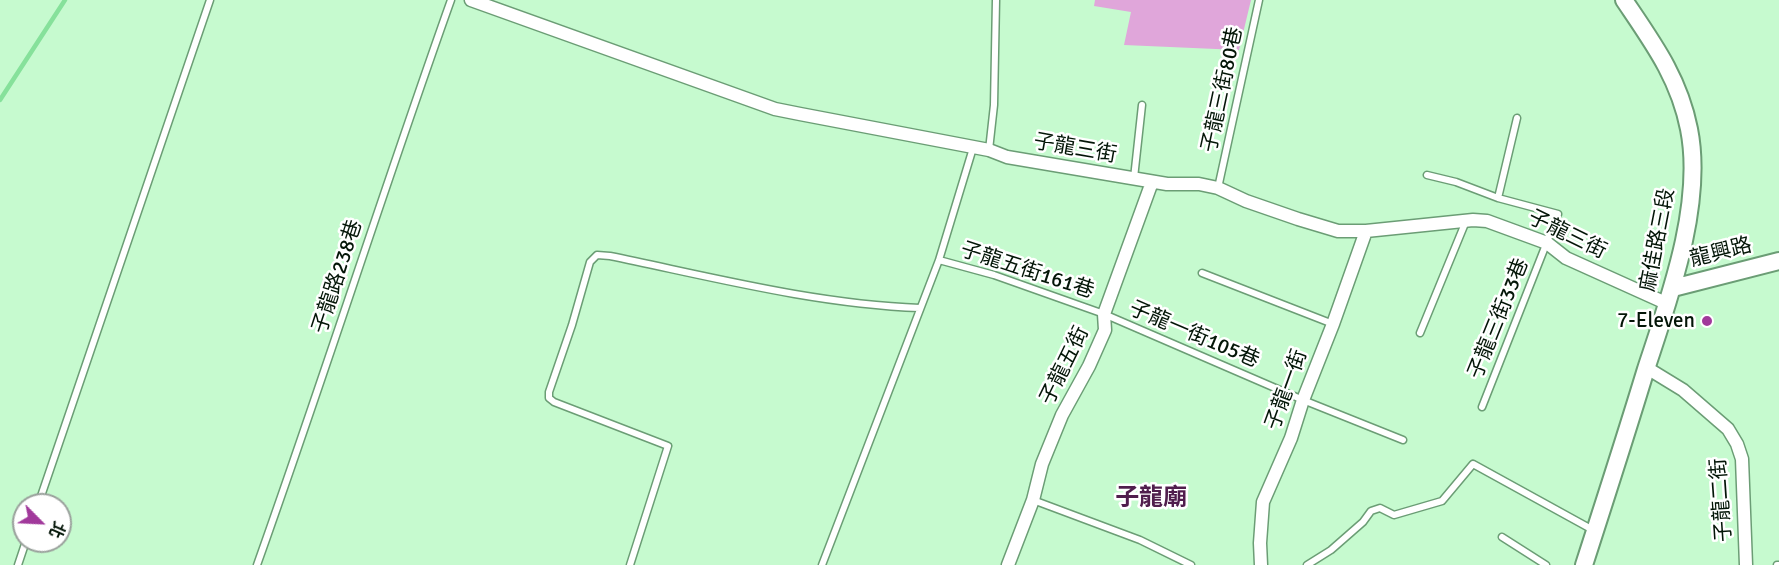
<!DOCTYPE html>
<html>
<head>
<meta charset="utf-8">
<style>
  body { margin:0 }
  #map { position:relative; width:1779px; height:565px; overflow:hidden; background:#c6facf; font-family:Signika,"Noto Sans TC",sans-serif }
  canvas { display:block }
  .north { position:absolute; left:12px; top:493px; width:60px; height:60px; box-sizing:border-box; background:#fff; border:2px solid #9aa19c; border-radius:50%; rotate:114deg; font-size:16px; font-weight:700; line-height:24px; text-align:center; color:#031507 }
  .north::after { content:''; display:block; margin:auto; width:21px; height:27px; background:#a1399b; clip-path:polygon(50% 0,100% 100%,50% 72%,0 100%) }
</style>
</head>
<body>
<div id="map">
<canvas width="1779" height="565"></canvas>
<div class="north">北</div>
</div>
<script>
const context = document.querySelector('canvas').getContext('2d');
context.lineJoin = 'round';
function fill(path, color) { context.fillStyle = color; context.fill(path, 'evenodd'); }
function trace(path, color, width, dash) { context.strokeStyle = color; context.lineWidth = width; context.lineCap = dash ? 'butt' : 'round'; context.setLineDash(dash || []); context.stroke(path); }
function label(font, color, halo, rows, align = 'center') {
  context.font = font + ' Signika,"Noto Sans TC",sans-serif'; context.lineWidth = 5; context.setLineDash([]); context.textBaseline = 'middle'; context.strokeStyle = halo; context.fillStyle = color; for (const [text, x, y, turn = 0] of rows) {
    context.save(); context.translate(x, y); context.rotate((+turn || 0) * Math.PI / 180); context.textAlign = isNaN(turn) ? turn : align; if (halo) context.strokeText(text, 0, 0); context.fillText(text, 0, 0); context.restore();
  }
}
const green = new Path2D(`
  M 1095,0 L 1251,0 L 1239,50 L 1124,45 L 1131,12 L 1094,6 Z`);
const stream = new Path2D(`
  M 0,100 L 65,0`);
const lane = new Path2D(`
  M 989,150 L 994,105 L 996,0
  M 1427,175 L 1456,182 L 1498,198 L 1558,214 L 1482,407
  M 1134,178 L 1142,105
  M 1218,188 L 1259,0
  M 1498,198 L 1517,118
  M 939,260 L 994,275 L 1104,314 L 1303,400 L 1403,440
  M 1202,273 L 1333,324
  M 1420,333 L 1466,221
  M 1033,500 L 1140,540 L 1191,565
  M 38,505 L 210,0
  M 1502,537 L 1546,565
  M 18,565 L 26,541
  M 257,565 C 324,377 384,188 451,0
  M 630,565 L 668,446 L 554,402 L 549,398 L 549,392 L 572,325 L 590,262 L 597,255 L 610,256 C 712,277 815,304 920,308
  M 822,565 L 939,260 L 973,148
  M 1307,565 L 1331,550 L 1363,522 L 1371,511 L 1380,508 L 1394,515 L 1442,501 L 1473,464 L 1593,530
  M 1777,565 L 1779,565`);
const street = new Path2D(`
  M 471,0 L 775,109 L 800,114 L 989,150 L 1007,157 L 1167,184 L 1199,184 L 1218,188 L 1246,201 L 1298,219 L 1338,231 L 1366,231 L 1473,220 L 1487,221 L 1547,243 L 1566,258 L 1668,304
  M 1647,368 L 1683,390 L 1728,429 L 1737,444 L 1742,459 L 1746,565
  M 1008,565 L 1033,500 L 1042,464 L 1062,415 L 1089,366 L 1105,330 L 1104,314 L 1152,182
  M 1261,565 L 1260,543 L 1263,502 L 1291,438 L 1303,400 L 1333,324 L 1366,231`);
const secondary = new Path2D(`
  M 1673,288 L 1779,261
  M 1584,565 C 1605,500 1626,435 1646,369 C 1669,299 1704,204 1689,129 C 1679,78 1653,43 1624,0`);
const markers = [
  [1707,321,6,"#a1399b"]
];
const streetNames = [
  ["子龍三街80巷",1223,90,-78],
  ["子龍三街",1075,149,10],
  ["子龍三街",1567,235,26],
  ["麻佳路三段",1658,240,-79],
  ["龍興路",1721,253,-14],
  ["子龍五街161巷",1027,271,18],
  ["子龍路238巷",338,277,-72],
  ["子龍三街33巷",1499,319,-68],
  ["子龍一街105巷",1194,335,23],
  ["子龍五街",1065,366,-64],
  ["子龍一街",1287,390,-70],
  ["子龍二街",1722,500,-94]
];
const poiNames = [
  ["7-Eleven",1695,321]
];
const quarterNames = [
  ["子龍廟",1151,499]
];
fill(green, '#e0a6da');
trace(stream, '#86e19b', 4.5);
trace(lane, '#6b9d75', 9);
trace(street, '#6b9d75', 15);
trace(secondary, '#6b9d75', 20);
trace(lane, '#fff', 6);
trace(street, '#fff', 12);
trace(secondary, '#fff', 16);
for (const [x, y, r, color] of markers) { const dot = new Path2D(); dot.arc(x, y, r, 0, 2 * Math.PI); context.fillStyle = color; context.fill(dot); trace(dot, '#fff', 2); }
label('21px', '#031507', '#fff', streetNames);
label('21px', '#031507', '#fff', poiNames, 'right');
label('bold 24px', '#501e4d', '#fff', quarterNames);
</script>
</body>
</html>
